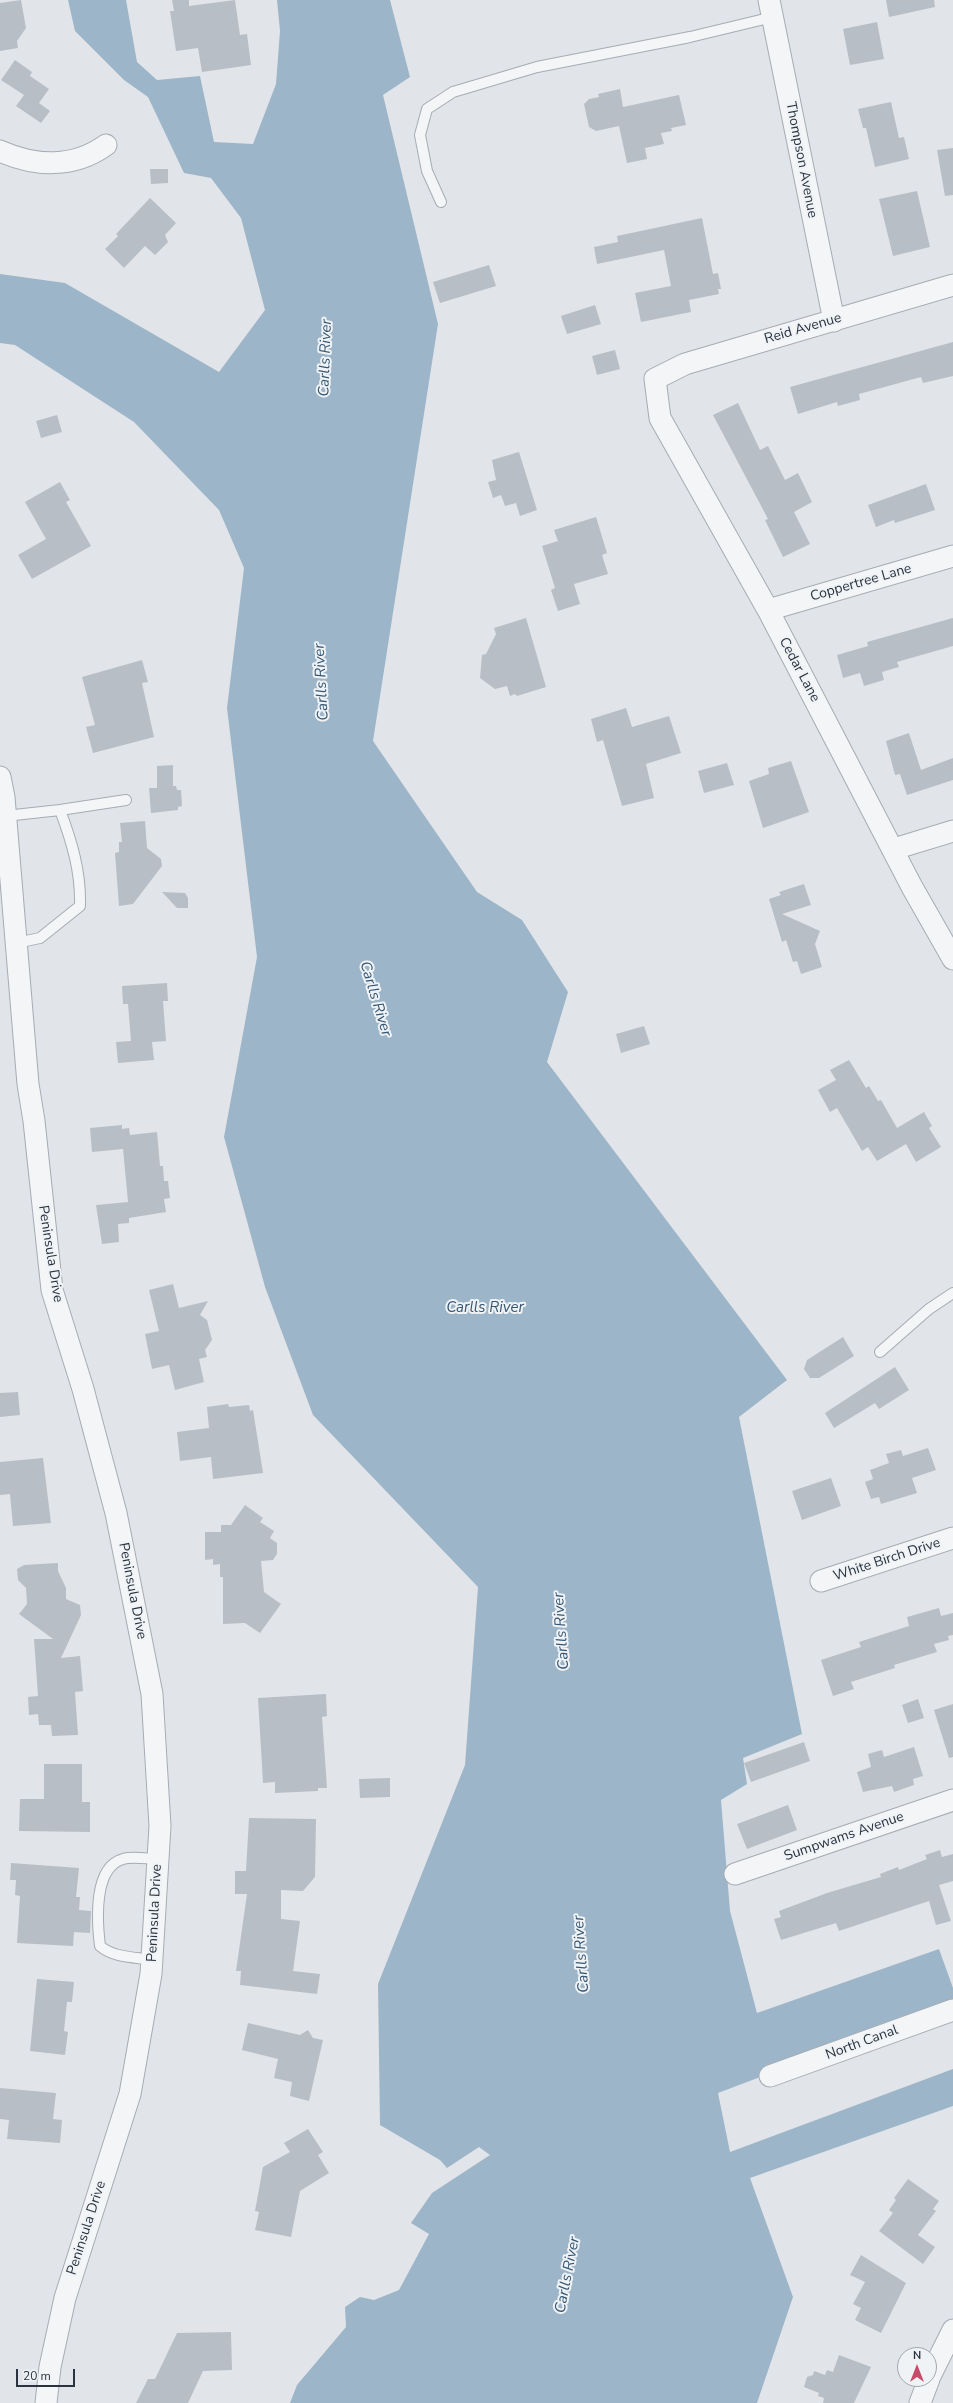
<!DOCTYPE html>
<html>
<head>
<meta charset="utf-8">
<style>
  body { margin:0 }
  #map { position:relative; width:953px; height:2403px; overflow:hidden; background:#e1e5e9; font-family:"Nunito Sans",sans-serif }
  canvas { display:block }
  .north { position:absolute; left:897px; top:2347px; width:40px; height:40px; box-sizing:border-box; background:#f0f3f6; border:1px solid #a1a7ad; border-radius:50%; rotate:0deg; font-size:11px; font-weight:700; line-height:16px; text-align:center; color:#2a3440 }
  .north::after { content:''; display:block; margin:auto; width:14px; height:18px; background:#c94a68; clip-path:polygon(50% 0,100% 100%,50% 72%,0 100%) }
  .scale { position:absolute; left:16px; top:2369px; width:59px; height:18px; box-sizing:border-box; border:2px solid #2a3440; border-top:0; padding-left:5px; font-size:12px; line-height:14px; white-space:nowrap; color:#2a3440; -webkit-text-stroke:3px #f0f3f6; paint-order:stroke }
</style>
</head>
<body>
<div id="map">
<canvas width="953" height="2403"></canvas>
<div class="north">N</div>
<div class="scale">20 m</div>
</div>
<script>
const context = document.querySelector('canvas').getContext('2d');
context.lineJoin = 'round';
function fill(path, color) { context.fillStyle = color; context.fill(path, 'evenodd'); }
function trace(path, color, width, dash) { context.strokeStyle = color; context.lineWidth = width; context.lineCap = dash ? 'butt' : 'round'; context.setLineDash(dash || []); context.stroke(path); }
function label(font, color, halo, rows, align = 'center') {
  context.font = font + ' "Nunito Sans",sans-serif'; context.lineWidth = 4; context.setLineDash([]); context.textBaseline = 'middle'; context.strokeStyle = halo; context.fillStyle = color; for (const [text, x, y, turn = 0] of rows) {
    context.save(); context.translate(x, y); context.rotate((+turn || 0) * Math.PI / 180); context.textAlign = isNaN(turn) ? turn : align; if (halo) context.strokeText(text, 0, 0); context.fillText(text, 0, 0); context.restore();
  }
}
const water = new Path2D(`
  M 68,0 L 126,0 L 137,62 L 157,80 L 200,76 L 214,142 L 253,144 L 276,84 L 280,31 L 277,0 L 390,0 L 410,77 L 383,95 L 438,324 L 373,741 L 477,892 L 522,920 L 568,992 L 547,1062 L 787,1380 L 739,1417 L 802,1734 L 743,1758 L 747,1784 L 721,1800 L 730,1911 L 757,2013 L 939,1949 L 953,1988 L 953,2004 L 718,2093 L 730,2152 L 953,2069 L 953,2106 L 750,2178 L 793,2297 L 757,2403 L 290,2403 L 297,2385 L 346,2327 L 345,2307 L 360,2297 L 374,2300 L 399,2290 L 429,2234 L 411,2223 L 432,2193 L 490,2155 L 479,2147 L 447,2168 L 440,2160 L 380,2125 L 378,1984 L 465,1765 L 478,1587 L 313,1415 L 265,1287 L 224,1137 L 257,957 L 227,708 L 244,568 L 219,510 L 134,422 L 15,345 L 0,343 L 0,274 L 65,283 L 219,372 L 265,310 L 241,218 L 211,178 L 184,173 L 148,97 L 124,80 L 75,31 Z`);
const building = new Path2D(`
  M 21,0 L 26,28 L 17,41 L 18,48 L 0,51 L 0,3 Z
  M 172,0 L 189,0 L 189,6 L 235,0 L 240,35 L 247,34 L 251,65 L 202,72 L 198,48 L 176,51 L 170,11 L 174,11 Z
  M 886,0 L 934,0 L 935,7 L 889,17 Z
  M 877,22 L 884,59 L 850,65 L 843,29 Z
  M 15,60 L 32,72 L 30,76 L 49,89 L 39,103 L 50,111 L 41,123 L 16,106 L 24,95 L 1,80 Z
  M 620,89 L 623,107 L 679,95 L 686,125 L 671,128 L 672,131 L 661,133 L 664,144 L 645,148 L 647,159 L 627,163 L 619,126 L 596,131 L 589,127 L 584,104 L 589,99 L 599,97 L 598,94 Z
  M 891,102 L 899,138 L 904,137 L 909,159 L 875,167 L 866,128 L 863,128 L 858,109 Z
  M 953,148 L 953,195 L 945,196 L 937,150 Z
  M 150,169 L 168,169 L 168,183 L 151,184 Z
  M 917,191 L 930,247 L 893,256 L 879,199 Z
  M 150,198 L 176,223 L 165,235 L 168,242 L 155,255 L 145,246 L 124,268 L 105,249 L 118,236 L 116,234 Z
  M 702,218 L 713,274 L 718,273 L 721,289 L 718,289 L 719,294 L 689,300 L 691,312 L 641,322 L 635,293 L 671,286 L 664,250 L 597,264 L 594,247 L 618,242 L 617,236 Z
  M 489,265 L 496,286 L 440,303 L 433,282 Z
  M 595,305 L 601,324 L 567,334 L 561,316 Z
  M 953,342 L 953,376 L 923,383 L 921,377 L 859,394 L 860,400 L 838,406 L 837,402 L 798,414 L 790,387 Z
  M 615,350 L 620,369 L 597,375 L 592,356 Z
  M 738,403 L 760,450 L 768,446 L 785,480 L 798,473 L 812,502 L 794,512 L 810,544 L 783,557 L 765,520 L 768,519 L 713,415 Z
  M 57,415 L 62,432 L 41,438 L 36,421 Z
  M 519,452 L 537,510 L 520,516 L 516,503 L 505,506 L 501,495 L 493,498 L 488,482 L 496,480 L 492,460 Z
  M 60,482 L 70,500 L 66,502 L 91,546 L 32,579 L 18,555 L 46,539 L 25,502 Z
  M 926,484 L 935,510 L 895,523 L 894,520 L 876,527 L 868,505 Z
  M 596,517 L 607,553 L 602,555 L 608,574 L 574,584 L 580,604 L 558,611 L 551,590 L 555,588 L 542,546 L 558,541 L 554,530 Z
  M 526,618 L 546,687 L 517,696 L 515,694 L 510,696 L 507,686 L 495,689 L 480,678 L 482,655 L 486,654 L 496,634 L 494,628 Z
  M 953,618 L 953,646 L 897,662 L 899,667 L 882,672 L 884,680 L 864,686 L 860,673 L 843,678 L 837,655 L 868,646 L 867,642 Z
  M 142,660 L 148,682 L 142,683 L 154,737 L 93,753 L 86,727 L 95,725 L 82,677 Z
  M 626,708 L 632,727 L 669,716 L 681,753 L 646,764 L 654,798 L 622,806 L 603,740 L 597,742 L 591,719 Z
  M 909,733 L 921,770 L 953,758 L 953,780 L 907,795 L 900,774 L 895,775 L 886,741 Z
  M 791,761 L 809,812 L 763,828 L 749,781 L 769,774 L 768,768 Z
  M 727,763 L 734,785 L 704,793 L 698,771 Z
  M 173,765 L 173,786 L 176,786 L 177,790 L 181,790 L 182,806 L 178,807 L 178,810 L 151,813 L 149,788 L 157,788 L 157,766 Z
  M 145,821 L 147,848 L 161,859 L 162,866 L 133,904 L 119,906 L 115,853 L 119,852 L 119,842 L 122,842 L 120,823 Z
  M 804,884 L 811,905 L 782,914 L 820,931 L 815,944 L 822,967 L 801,974 L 797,961 L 793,962 L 786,940 L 782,942 L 769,899 L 781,895 L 779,892 Z
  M 162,892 L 185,893 L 188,898 L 188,908 L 177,908 Z
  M 167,983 L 168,1001 L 163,1001 L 166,1041 L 152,1042 L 154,1060 L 118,1063 L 116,1042 L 131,1041 L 128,1004 L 123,1004 L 122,986 Z
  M 644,1026 L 650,1044 L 621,1053 L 616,1034 Z
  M 849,1060 L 866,1088 L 869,1086 L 878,1101 L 881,1100 L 897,1128 L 924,1112 L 932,1126 L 929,1128 L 941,1147 L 916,1162 L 906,1144 L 877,1161 L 868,1147 L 862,1151 L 837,1108 L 830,1112 L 818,1090 L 836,1080 L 830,1070 Z
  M 122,1125 L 122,1129 L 129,1128 L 130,1135 L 157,1132 L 160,1166 L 163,1166 L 164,1181 L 168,1181 L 170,1198 L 164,1199 L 166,1212 L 129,1218 L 129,1223 L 118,1224 L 119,1242 L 102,1244 L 96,1205 L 128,1202 L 123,1149 L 92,1152 L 90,1128 Z
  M 173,1284 L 179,1308 L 208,1301 L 200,1315 L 207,1320 L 212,1340 L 205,1350 L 207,1357 L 199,1359 L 204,1382 L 175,1390 L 169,1365 L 152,1369 L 145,1334 L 159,1331 L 149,1290 Z
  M 843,1337 L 854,1356 L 819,1378 L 810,1378 L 804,1369 L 807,1360 Z
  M 895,1367 L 909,1390 L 879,1409 L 875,1403 L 834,1428 L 825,1413 Z
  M 18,1392 L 20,1415 L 0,1417 L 0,1393 Z
  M 228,1404 L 229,1407 L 249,1405 L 250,1411 L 253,1410 L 263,1473 L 213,1479 L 211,1457 L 180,1461 L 177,1432 L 209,1428 L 207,1407 Z
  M 928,1448 L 936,1470 L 912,1478 L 917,1493 L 881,1504 L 879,1497 L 871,1499 L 865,1482 L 873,1479 L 870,1470 L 889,1463 L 886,1454 L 901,1450 L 903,1456 Z
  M 43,1458 L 51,1523 L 13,1526 L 10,1494 L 0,1495 L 0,1462 Z
  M 831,1478 L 841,1506 L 802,1520 L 792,1491 Z
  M 245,1505 L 263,1518 L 260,1522 L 274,1531 L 270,1538 L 277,1543 L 277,1554 L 273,1560 L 261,1561 L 264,1592 L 281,1604 L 260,1633 L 245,1623 L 223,1624 L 223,1577 L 220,1577 L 220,1564 L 213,1565 L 213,1559 L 205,1560 L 205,1532 L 221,1532 L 221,1525 L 231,1525 Z
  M 58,1563 L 58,1571 L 66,1588 L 66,1599 L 80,1605 L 81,1615 L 61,1658 L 80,1656 L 83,1691 L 75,1692 L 78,1735 L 52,1736 L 51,1725 L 39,1725 L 38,1714 L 29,1715 L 28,1697 L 38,1696 L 34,1639 L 53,1639 L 19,1614 L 27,1604 L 26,1588 L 18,1580 L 17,1569 L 24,1565 Z
  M 939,1608 L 941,1616 L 953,1613 L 953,1635 L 948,1636 L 949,1640 L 934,1644 L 937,1652 L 894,1665 L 895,1668 L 851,1682 L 854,1689 L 833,1696 L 821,1660 L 861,1647 L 859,1642 L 909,1626 L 907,1617 Z
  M 326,1694 L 327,1716 L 322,1717 L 327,1788 L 318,1788 L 318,1791 L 275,1793 L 275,1782 L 263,1783 L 258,1698 Z
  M 918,1699 L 924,1718 L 908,1723 L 902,1705 Z
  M 953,1704 L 953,1757 L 949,1758 L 934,1710 Z
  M 804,1742 L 810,1761 L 751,1782 L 744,1763 Z
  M 914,1747 L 923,1776 L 913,1779 L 914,1785 L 894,1792 L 892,1786 L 863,1792 L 857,1772 L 871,1767 L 868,1754 L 882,1750 L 884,1757 Z
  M 44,1764 L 82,1764 L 82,1802 L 90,1802 L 90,1832 L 19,1831 L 20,1799 L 44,1799 Z
  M 390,1778 L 390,1797 L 360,1798 L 359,1779 Z
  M 788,1805 L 797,1830 L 747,1849 L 737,1824 Z
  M 249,1818 L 316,1819 L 315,1877 L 303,1891 L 281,1890 L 281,1919 L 300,1921 L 293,1971 L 320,1974 L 317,1994 L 240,1985 L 241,1971 L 236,1971 L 247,1894 L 235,1894 L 235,1871 L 246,1871 Z
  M 940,1850 L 942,1857 L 953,1854 L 953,1881 L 939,1885 L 951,1921 L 936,1925 L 929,1901 L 839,1931 L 836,1923 L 781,1940 L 774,1919 L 781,1917 L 779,1911 L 827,1893 L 881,1877 L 880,1874 L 898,1867 L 899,1870 L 927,1859 L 925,1855 Z
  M 11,1863 L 79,1868 L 76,1897 L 80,1897 L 79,1910 L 91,1911 L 90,1933 L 74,1932 L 73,1946 L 17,1943 L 20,1896 L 15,1895 L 16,1880 L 10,1880 Z
  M 37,1979 L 74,1982 L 72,2002 L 67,2002 L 64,2031 L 68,2032 L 65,2055 L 30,2051 Z
  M 248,2023 L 300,2035 L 308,2030 L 313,2038 L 323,2040 L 309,2101 L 290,2096 L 292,2082 L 274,2078 L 278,2059 L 242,2050 Z
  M 0,2088 L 56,2093 L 53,2119 L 62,2120 L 60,2143 L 7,2139 L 9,2120 L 0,2119 Z
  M 308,2129 L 323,2152 L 318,2155 L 329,2173 L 300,2191 L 291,2237 L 255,2230 L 259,2212 L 255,2211 L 263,2167 L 290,2152 L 284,2143 Z
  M 908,2179 L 939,2201 L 933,2209 L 936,2211 L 918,2235 L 935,2247 L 923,2264 L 879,2231 L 893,2213 L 889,2210 L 896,2200 L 894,2198 Z
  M 861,2255 L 906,2283 L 881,2333 L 855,2320 L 861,2308 L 853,2304 L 865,2282 L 850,2275 Z
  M 231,2332 L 232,2370 L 203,2371 L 188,2403 L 136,2403 L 148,2379 L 155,2379 L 177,2333 Z
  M 839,2355 L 871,2367 L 854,2403 L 823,2403 L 824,2398 L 818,2396 L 819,2393 L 804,2387 L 807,2377 L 813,2375 L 814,2371 L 825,2375 L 827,2370 L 833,2372 Z`);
const service = new Path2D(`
  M 441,202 L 427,171 L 420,135 L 427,109 L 453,92 L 537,67 L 690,37 L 773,17
  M 5,816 L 60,810 L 126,800
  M 16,943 L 40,938 L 80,906 C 81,872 72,842 60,810
  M 880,1352 L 929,1309 L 953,1293
  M 152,1960 C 135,1957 114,1958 100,1946 C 97,1922 93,1867 123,1859 C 133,1856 148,1859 158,1859`);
const minor = new Path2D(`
  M 769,0 L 834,321
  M 0,151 C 36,167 74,168 106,145
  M 953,285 L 685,364 L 655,379 L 660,418 L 768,610 L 912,887 L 953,959
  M 768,610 L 953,556
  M 0,777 L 4,797 L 28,1084 L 34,1121 L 52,1290 L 83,1389 L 116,1513 L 152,1694 L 160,1826 L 151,1974 L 130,2094 L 65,2298 L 50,2367 L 46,2403
  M 894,849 L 953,831
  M 821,1581 L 953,1538
  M 735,1874 L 953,1800
  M 770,2076 L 953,2010
  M 929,2378 L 953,2330
  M 920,2403 L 929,2379`);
const streetNames = [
  ["Thompson Avenue",801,160,79],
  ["Reid Avenue",803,329,-16],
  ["Coppertree Lane",861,583,-16],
  ["Cedar Lane",799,670,62],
  ["Peninsula Drive",50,1254,81],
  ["White Birch Drive",887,1560,-18],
  ["Peninsula Drive",132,1591,79],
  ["Sumpwams Avenue",844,1837,-19],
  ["Peninsula Drive",155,1913,-87],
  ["North Canal",862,2043,-20],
  ["Peninsula Drive",87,2228,-72]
];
const waterNames = [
  ["Carlls River",326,358,-88],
  ["Carlls River",322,682,-93],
  ["Carlls River",375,999,73],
  ["Carlls River",485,1308],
  ["Carlls River",562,1631,-94],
  ["Carlls River",582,1954,-94],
  ["Carlls River",568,2275,-79]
];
fill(water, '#9db5c8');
fill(building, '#b8bec6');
trace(service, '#a6acb3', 12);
trace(minor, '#a6acb3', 23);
trace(service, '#f3f5f7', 10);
trace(minor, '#f3f5f7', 21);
label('14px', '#2a3440', '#f0f3f6', streetNames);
label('italic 15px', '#355672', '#f0f3f6', waterNames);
</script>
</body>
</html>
